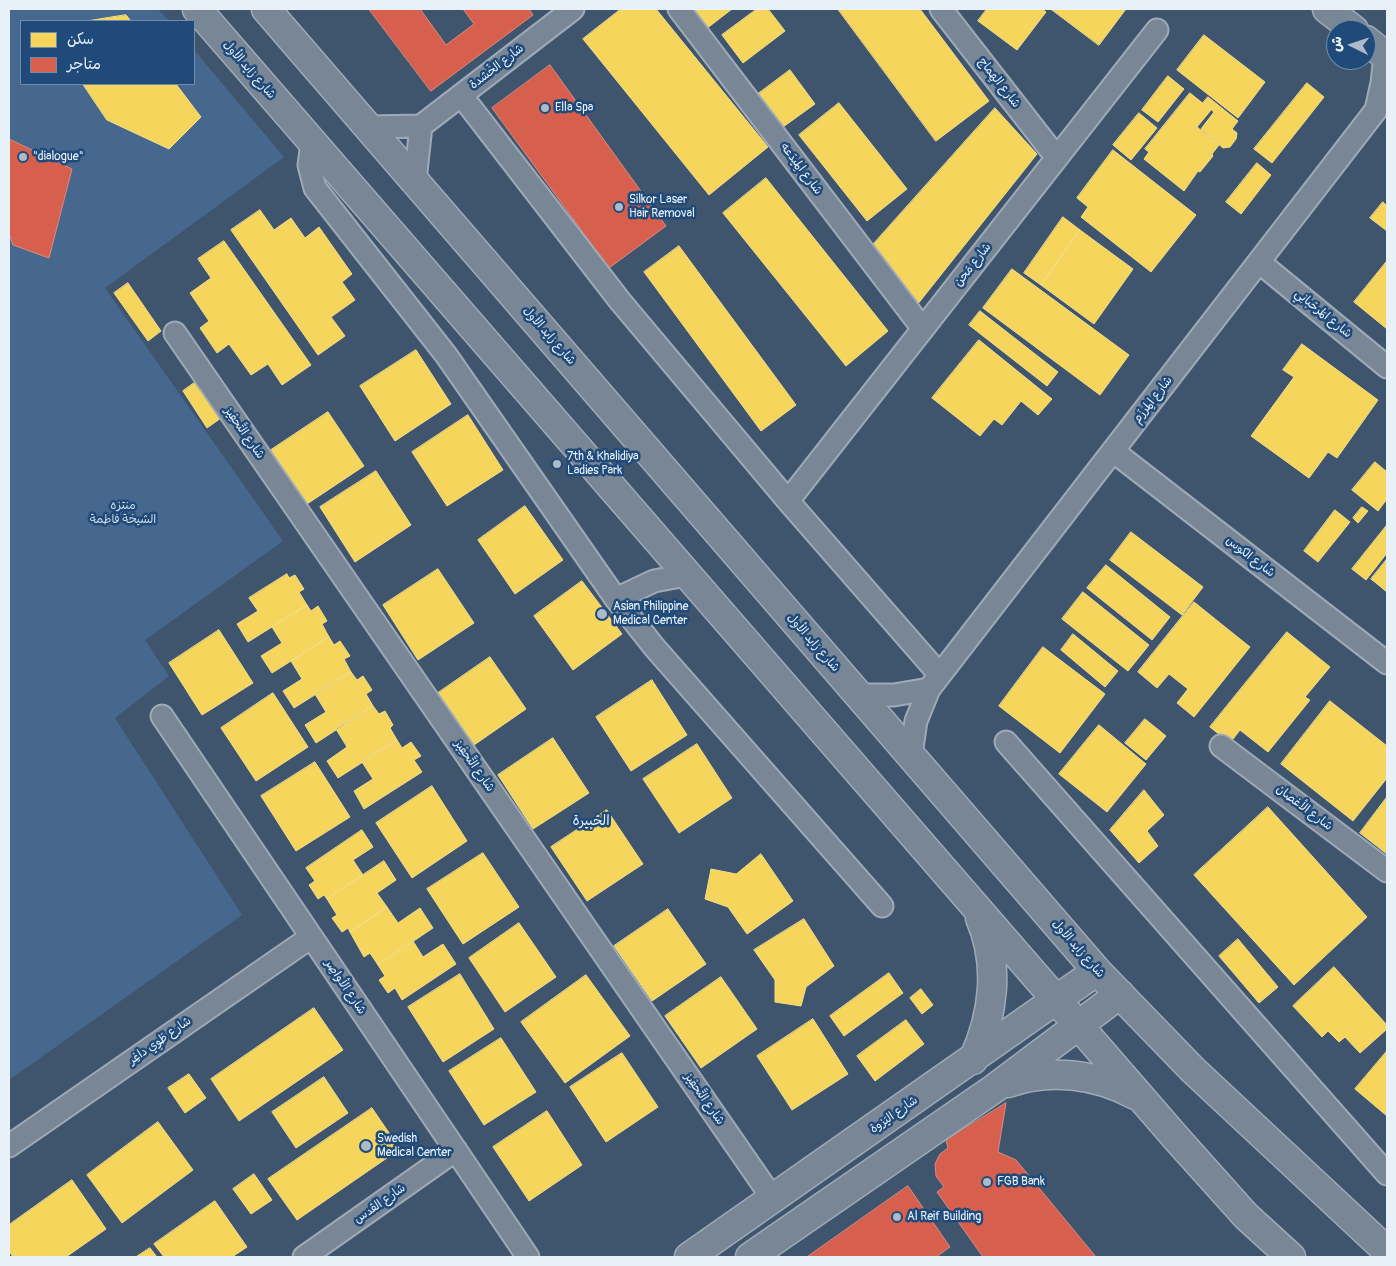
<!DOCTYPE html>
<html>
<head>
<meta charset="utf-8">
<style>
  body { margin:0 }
  #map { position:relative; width:1396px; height:1266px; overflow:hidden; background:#3f556e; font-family:Pangolin,"Playpen Sans Arabic",sans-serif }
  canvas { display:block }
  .frame { position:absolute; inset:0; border:10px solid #e8f1f8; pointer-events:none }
  .legend { position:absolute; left:20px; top:20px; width:175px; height:65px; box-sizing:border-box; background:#1f4a7a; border:1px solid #6f8dac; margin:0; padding:6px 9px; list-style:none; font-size:15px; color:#e8f1f8 }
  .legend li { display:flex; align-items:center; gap:10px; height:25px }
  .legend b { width:25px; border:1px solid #6f8dac }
  .north { position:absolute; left:1326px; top:20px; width:50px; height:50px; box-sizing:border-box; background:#1f4a7a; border:1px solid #6f8dac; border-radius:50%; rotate:274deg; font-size:14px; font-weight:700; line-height:20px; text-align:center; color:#e8f1f8 }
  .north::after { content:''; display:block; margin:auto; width:18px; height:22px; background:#adbac8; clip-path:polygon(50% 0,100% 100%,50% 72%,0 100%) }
</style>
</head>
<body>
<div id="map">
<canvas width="1396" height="1266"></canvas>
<div class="frame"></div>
<ul class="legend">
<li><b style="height:14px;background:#f6d55c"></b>سكن</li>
<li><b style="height:14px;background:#d6604d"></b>متاجر</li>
</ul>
<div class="north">ش</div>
</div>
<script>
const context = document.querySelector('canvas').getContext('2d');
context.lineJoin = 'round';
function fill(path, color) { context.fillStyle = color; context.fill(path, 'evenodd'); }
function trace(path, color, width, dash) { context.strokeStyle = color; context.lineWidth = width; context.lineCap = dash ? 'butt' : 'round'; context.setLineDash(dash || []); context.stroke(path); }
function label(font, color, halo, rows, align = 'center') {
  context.font = font + ' Pangolin,"Playpen Sans Arabic",sans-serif'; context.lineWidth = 5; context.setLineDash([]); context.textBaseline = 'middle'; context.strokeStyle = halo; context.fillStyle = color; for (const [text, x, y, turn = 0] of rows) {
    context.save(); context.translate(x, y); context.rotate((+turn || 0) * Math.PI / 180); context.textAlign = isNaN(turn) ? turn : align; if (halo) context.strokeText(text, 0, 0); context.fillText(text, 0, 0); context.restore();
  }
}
const green = new Path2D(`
  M 9,9 L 158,9 L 169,21 L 21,21 L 21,84 L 194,84 L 194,50 L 284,157 L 105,288 L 283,541 L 145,640 L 169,676 L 115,718 L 242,915 L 9,1080 Z`);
const homes = new Path2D(`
  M 621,9 L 656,9 L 768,147 L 709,195 L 583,39 Z
  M 690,9 L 732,9 L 706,29 Z
  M 757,9 L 768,9 L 785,31 L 743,63 L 722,35 Z
  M 838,9 L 920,9 L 989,101 L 936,141 Z
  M 987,9 L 1042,9 L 1046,12 L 1017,50 L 978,21 Z
  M 1051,9 L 1126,9 L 1099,45 Z
  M 126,15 L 131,21 L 87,21 Z
  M 1204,35 L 1265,82 L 1238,118 L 1177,70 Z
  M 790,70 L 815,104 L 783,127 L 758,94 Z
  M 1168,76 L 1184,89 L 1158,122 L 1142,110 Z
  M 1307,83 L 1324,97 L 1272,163 L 1254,149 Z
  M 83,84 L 176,84 L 201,117 L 169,149 L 107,120 Z
  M 1190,93 L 1211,110 L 1197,127 L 1219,145 L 1212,154 L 1213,156 L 1200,172 L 1198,171 L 1184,191 L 1144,159 L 1149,152 L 1145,149 Z
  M 1208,97 L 1238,121 L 1232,129 L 1237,133 L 1236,139 L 1230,147 L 1223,148 L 1201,129 L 1214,112 L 1203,103 Z
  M 839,103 L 907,189 L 867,221 L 799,135 Z
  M 995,108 L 1037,154 L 917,305 L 870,248 Z
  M 1139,113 L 1157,128 L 1131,160 L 1113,145 Z
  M 1113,150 L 1196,215 L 1151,272 L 1081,217 L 1088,207 L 1077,198 Z
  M 1257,163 L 1271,175 L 1241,214 L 1226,202 Z
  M 766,178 L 888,331 L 846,366 L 723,213 Z
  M 1383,202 L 1387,206 L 1387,231 L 1370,218 Z
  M 260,210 L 274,230 L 291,218 L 305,238 L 319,227 L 352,274 L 342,282 L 355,300 L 331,317 L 345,336 L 318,355 L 231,230 Z
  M 1063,217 L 1080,230 L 1041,285 L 1024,273 Z
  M 1080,230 L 1133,269 L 1094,324 L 1041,285 Z
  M 224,241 L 311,365 L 282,385 L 268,364 L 251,375 L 229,344 L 217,353 L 200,328 L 209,321 L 190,293 L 211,278 L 198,259 Z
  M 679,246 L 796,405 L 761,431 L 644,272 Z
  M 1387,261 L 1387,329 L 1354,302 Z
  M 1012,269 L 1129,355 L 1100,395 L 983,308 Z
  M 128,283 L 161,331 L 148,341 L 114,293 Z
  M 980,311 L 1058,372 L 1047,386 L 969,325 Z
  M 979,340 L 1052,399 L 1038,415 L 1021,401 L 1002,425 L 994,419 L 980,436 L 932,398 Z
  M 1302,344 L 1378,400 L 1337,458 L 1328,452 L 1309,478 L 1251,436 L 1294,377 L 1283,370 Z
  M 416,350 L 451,404 L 395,441 L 360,386 Z
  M 197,381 L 221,418 L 207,428 L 183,391 Z
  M 328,412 L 364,466 L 307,504 L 271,450 Z
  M 468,415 L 503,470 L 447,506 L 412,452 Z
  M 1375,462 L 1387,472 L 1387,499 L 1378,511 L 1352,490 Z
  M 376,471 L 411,525 L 355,562 L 320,507 Z
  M 525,506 L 563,560 L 515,594 L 478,540 Z
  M 1362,507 L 1368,511 L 1358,523 L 1353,518 Z
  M 1335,510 L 1350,522 L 1318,562 L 1304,551 Z
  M 1387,525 L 1387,553 L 1366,580 L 1352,569 Z
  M 1131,532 L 1203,587 L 1182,615 L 1110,560 Z
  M 1387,559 L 1387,592 L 1371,579 Z
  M 1106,565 L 1170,617 L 1152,640 L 1087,588 Z
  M 438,569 L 474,623 L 418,660 L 383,605 Z
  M 287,574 L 289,578 L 295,575 L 304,589 L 299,592 L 307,605 L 248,642 L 237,624 L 258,611 L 249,598 Z
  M 582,581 L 622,634 L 573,670 L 534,616 Z
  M 1083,592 L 1149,645 L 1128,671 L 1062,619 Z
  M 1194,602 L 1250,647 L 1194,717 L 1177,703 L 1188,689 L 1169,674 L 1157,688 L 1138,672 Z
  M 307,605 L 311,611 L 318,606 L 327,621 L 322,624 L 329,637 L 272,673 L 261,656 L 282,643 L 272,627 Z
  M 219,630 L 253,683 L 202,715 L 169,663 Z
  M 1287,632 L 1330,667 L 1305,697 L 1310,700 L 1268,752 L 1240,730 L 1230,743 L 1210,727 Z
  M 1073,634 L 1118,671 L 1105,687 L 1061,650 Z
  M 329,637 L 334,645 L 340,641 L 350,656 L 344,659 L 351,672 L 294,708 L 283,691 L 302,679 L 291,661 Z
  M 1043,647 L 1105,694 L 1060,753 L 999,706 Z
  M 490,657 L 526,709 L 474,745 L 438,693 Z
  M 351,672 L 357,680 L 363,676 L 372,690 L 366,694 L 373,706 L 316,743 L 305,725 L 326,712 L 315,694 Z
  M 652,680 L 687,735 L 631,771 L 596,717 Z
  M 273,693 L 308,747 L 256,781 L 221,728 Z
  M 1330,701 L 1387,746 L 1387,778 L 1353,821 L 1281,764 Z
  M 373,706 L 379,714 L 385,711 L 393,725 L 390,728 L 397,740 L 338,778 L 327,761 L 347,747 L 336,729 Z
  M 1145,719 L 1166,736 L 1146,760 L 1125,743 Z
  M 1099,725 L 1146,764 L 1107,812 L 1059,774 Z
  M 553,738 L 589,793 L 533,829 L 498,775 Z
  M 397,740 L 402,748 L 411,742 L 421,756 L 414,760 L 422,772 L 364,809 L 354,791 L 373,779 L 362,762 Z
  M 697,744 L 732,798 L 679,833 L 643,779 Z
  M 315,762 L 350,817 L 296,851 L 261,796 Z
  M 432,786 L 467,841 L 412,878 L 376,823 Z
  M 1144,790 L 1164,815 L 1147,831 L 1158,846 L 1139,863 L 1110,830 Z
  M 1387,797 L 1387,854 L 1360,833 Z
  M 1268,807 L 1367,917 L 1294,985 L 1194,875 Z
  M 607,810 L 643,864 L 587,901 L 551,847 Z
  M 362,830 L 373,847 L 353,860 L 363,875 L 327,899 L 324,895 L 318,899 L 309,885 L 315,881 L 306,868 Z
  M 483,853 L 519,907 L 463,944 L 427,889 Z
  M 761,854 L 793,901 L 747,934 L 728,907 L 705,899 L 711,869 L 736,874 Z
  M 384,861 L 396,880 L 377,893 L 387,907 L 350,932 L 348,928 L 342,932 L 332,918 L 337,915 L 327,899 Z
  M 387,907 L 398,923 L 420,908 L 433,928 L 378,965 L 370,953 L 364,957 L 350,932 Z
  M 668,909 L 706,964 L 652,1001 L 614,946 Z
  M 804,919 L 834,966 L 806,987 L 801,1006 L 775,1002 L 775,980 L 754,950 Z
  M 519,923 L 556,977 L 505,1012 L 469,958 Z
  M 1238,939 L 1278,987 L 1259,1003 L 1219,956 Z
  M 413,941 L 423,957 L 443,944 L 456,964 L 402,1000 L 395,988 L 388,993 L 379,980 L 385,976 L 378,965 Z
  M 1334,967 L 1387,1025 L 1387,1029 L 1360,1053 L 1345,1037 L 1339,1042 L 1328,1031 L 1322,1037 L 1293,1006 Z
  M 889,973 L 903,993 L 844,1036 L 830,1016 Z
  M 460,974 L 494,1029 L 443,1062 L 408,1007 Z
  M 586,975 L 630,1036 L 565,1083 L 521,1022 Z
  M 721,977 L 757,1029 L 701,1068 L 665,1016 Z
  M 921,989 L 933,1005 L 922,1014 L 910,998 Z
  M 314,1008 L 343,1050 L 239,1121 L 211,1079 Z
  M 813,1019 L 848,1074 L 792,1110 L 757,1056 Z
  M 906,1020 L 924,1044 L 875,1081 L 857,1056 Z
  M 501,1038 L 536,1092 L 484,1125 L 449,1071 Z
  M 1387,1051 L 1387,1116 L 1355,1089 Z
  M 622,1053 L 658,1107 L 606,1142 L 570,1087 Z
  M 189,1074 L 206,1098 L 185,1113 L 168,1088 Z
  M 324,1077 L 348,1113 L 296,1148 L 272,1112 Z
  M 372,1108 L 400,1149 L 297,1220 L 268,1179 Z
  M 547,1111 L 582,1165 L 529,1201 L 493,1147 Z
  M 158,1122 L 193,1170 L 122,1223 L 87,1175 Z
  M 254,1174 L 272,1200 L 251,1214 L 233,1189 Z
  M 72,1180 L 106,1229 L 66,1257 L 13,1257 L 9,1251 L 9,1225 Z
  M 215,1201 L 247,1247 L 232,1257 L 164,1257 L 154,1244 Z
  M 150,1248 L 157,1257 L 136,1257 Z`);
const shops = new Path2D(`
  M 369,9 L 420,9 L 446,45 L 474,24 L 463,9 L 529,9 L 533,15 L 431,91 Z
  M 550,65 L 666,226 L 609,268 L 492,108 Z
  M 9,139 L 72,169 L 49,258 L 13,245 L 9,233 Z
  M 1006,1103 L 998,1152 L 1016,1160 L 1096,1257 L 983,1257 L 937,1192 L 944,1187 L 936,1176 L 935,1164 L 940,1154 L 948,1148 L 946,1140 Z
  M 908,1186 L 950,1247 L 936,1257 L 807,1257 Z`);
const street = new Path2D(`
  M 679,9 L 923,329
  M 941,9 L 1057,158
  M 461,95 L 620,301 L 788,501 L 940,675
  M 368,127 L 421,126 L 573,9
  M 312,143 L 309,165 L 315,188 L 446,355 L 616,599 L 655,648 L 882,906
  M 415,181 L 421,126
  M 1259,262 L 1387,367
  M 175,333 L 773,1199
  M 1113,451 L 1387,663
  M 788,501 L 1157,30
  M 616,599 L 654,581 L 686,575
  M 859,695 L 894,695 L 929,689
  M 162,716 L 528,1257
  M 1006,742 L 1387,1174
  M 1221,746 L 1387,871
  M 911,755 L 916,721 L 929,689 L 1376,110 L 1382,83 L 1385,55
  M 9,1146 L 311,937
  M 304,1257 L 456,1150`);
const secondary = new Path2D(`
  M 197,9 L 1177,1139 L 1246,1216 L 1291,1257
  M 266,9 L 1097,971 L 1193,1070 L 1387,1251
  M 1327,9 L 1354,30
  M 1366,40 L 1387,57
  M 973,1060 C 994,1015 1000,964 980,918
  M 1008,1083 C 1049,1068 1097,1074 1135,1095
  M 689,1257 L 1097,971
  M 750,1257 L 995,1088 L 1120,994`);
const markers = [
  [545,108,5,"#adbac8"],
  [23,157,5,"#adbac8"],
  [619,207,5,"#adbac8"],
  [557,464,5,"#adbac8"],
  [602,614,6,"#adbac8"],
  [366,1146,6,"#adbac8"],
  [987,1182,5,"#adbac8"],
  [897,1217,5,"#adbac8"]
];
const streetNames = [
  ["شارع الخَشدة",497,67,-38],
  ["شارع زايد الأول",249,70,49],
  ["شارع الهِماج",999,83,52],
  ["شارع المِيدَعه",801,169,53],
  ["شارع مَحن",973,265,-52],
  ["شارع المَرحَبانِي",1323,314,39],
  ["شارع زايد الأول",549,336,49],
  ["شارع المِرزَم",1153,400,-52],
  ["شارع التَّحفِيز",244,433,55],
  ["شارع الكوس",1250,557,38],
  ["شارع زايد الأول",813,643,49],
  ["شارع التَّحفِيز",474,766,55],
  ["شارع الأغصان",1304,808,37],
  ["شارع زايد الأول",1078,949,49],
  ["شارع الأواصِر",345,987,56],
  ["شارع طَوِي داغِر",160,1041,-35],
  ["شارع التَّحفِيز",704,1099,55],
  ["شارع اليَزوة",894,1115,-35],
  ["شارع القدس",380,1204,-35]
];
const poiNames = [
  ["Ella Spa",555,108],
  ["\"dialogue\"",33,157],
  ["Silkor Laser",629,200],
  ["Hair Removal",629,214],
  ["7th & Khalidiya",567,457],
  ["Ladies Park",567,471],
  ["Asian Philippine",613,607],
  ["Medical Center",613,621],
  ["Swedish",377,1139],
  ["Medical Center",377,1153],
  ["FGB Bank",997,1182],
  ["Al Reif Building",907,1217]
];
const parkNames = [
  ["منتزه",123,506],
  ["الشيخة فاطمة",123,520]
];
const neighbourhoodNames = [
  ["الخبيرة",591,821]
];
fill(green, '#46688e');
fill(homes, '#f6d55c');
trace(homes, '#f2dd8b', 1);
fill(shops, '#d6604d');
trace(shops, '#db8c80', 1);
trace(street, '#9faab7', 25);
trace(secondary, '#9faab7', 31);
trace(street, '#798695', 21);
trace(secondary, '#798695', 28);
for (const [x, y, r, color] of markers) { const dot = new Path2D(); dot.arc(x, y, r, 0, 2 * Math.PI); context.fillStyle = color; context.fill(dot); trace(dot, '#1f4a7a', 2); }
label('12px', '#e8f1f8', '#1f4a7a', streetNames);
label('12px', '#e8f1f8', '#1f4a7a', poiNames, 'left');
label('12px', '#d0dde9', '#1f4a7a', parkNames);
label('14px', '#e8f1f8', '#1f4a7a', neighbourhoodNames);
</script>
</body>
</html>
